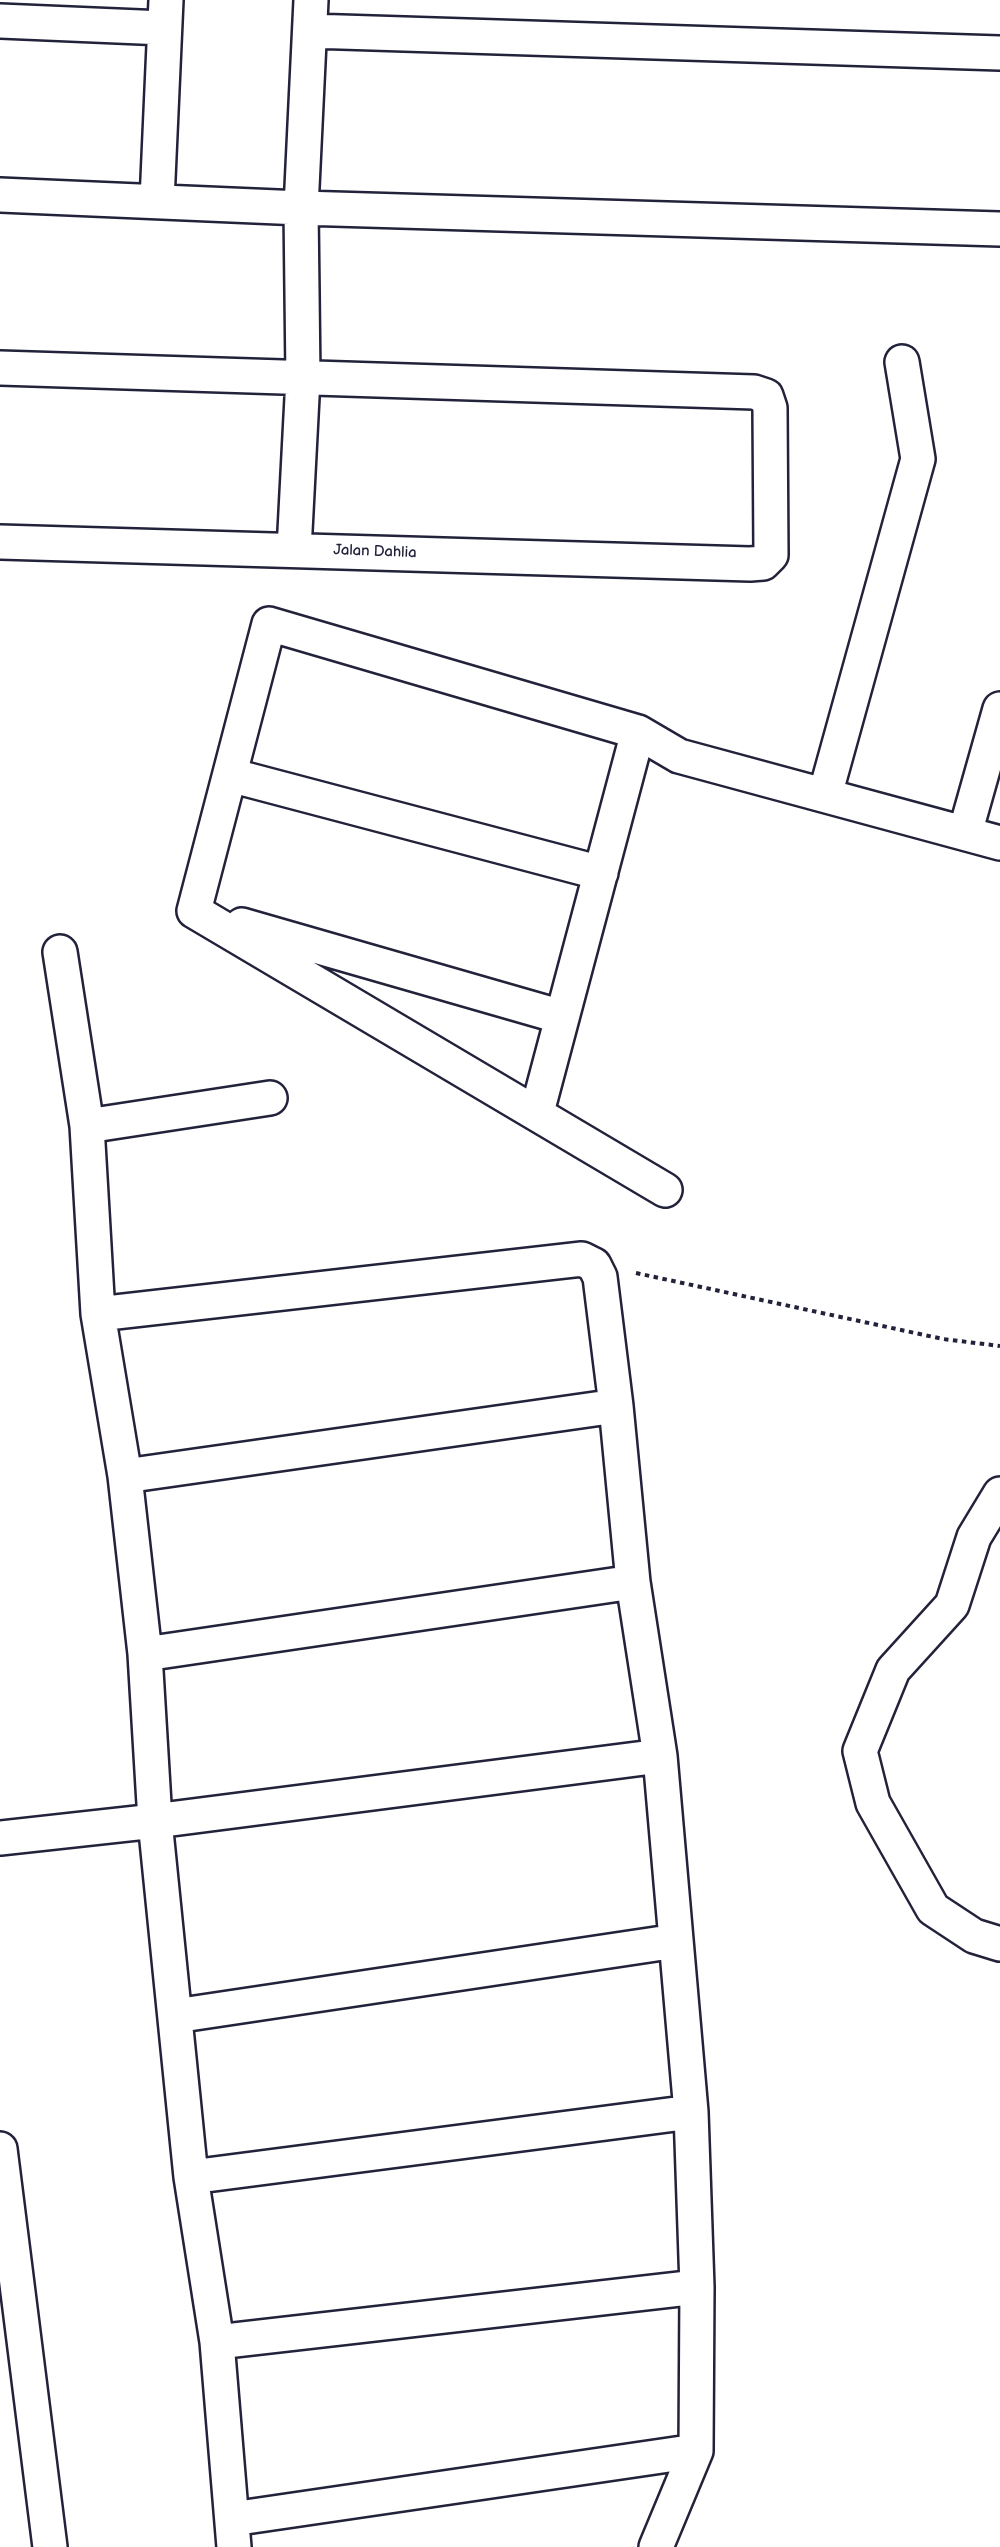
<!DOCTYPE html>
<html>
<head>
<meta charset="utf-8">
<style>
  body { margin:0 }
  canvas { display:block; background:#fff }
</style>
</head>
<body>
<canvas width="1000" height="2547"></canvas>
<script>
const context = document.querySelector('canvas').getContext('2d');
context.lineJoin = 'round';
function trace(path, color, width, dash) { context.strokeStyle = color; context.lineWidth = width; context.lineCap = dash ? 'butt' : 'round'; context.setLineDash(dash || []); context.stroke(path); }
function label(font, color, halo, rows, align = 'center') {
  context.font = font + ' "Balsamiq Sans",sans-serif'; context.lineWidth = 6; context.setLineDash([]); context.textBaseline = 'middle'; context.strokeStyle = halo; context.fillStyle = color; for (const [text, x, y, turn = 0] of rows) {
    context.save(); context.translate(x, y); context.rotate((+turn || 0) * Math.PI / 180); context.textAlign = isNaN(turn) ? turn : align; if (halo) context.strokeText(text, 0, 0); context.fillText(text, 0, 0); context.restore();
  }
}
const path = new Path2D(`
  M 636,1273 L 943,1339 L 1000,1346`);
const street = new Path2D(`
  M 0,21 L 164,28
  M 310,31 L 1000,53
  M 0,195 L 301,208 L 1000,229
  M 157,201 L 166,0
  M 0,368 L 754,392 L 766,396 L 770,408 L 771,555 L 763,563 L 750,564 L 0,542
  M 294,550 L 303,378 L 301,208 L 311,0
  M 230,775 L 601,873
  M 825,795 L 918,459 L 902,362
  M 965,833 L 1000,709
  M 242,925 L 562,1017
  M 60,952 L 87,1126 L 98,1314 L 125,1476 L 145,1654 L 155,1821 L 191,2177 L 217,2342 L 234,2547
  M 537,1112 L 638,732
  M 87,1126 L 270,1098
  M 665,1190 L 194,911 L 269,624 L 638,732 L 679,756 L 1000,843
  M 98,1314 L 582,1259 L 594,1265 L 600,1277 L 616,1406 L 633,1582 L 660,1756 L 691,2112 L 697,2287 L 696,2451 L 656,2547
  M 125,1476 L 616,1406
  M 1000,1494 L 974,1537 L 952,1605 L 893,1670 L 860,1751 L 873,1803 L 933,1909 L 974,1936 L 1000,1944
  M 145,1654 L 633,1582
  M 0,1838 L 155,1821 L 660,1756
  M 175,2016 L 676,1941
  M 0,2149 L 50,2547
  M 191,2177 L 691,2112
  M 217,2342 L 697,2287
  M 232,2519 L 696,2451`);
const streetNames = [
  ["Jalan Dahlia",375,552,2]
];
trace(street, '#22223b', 38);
trace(path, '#22223b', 4, [4.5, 4.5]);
trace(street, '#fff', 33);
label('15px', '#22223b', '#fff', streetNames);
</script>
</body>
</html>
